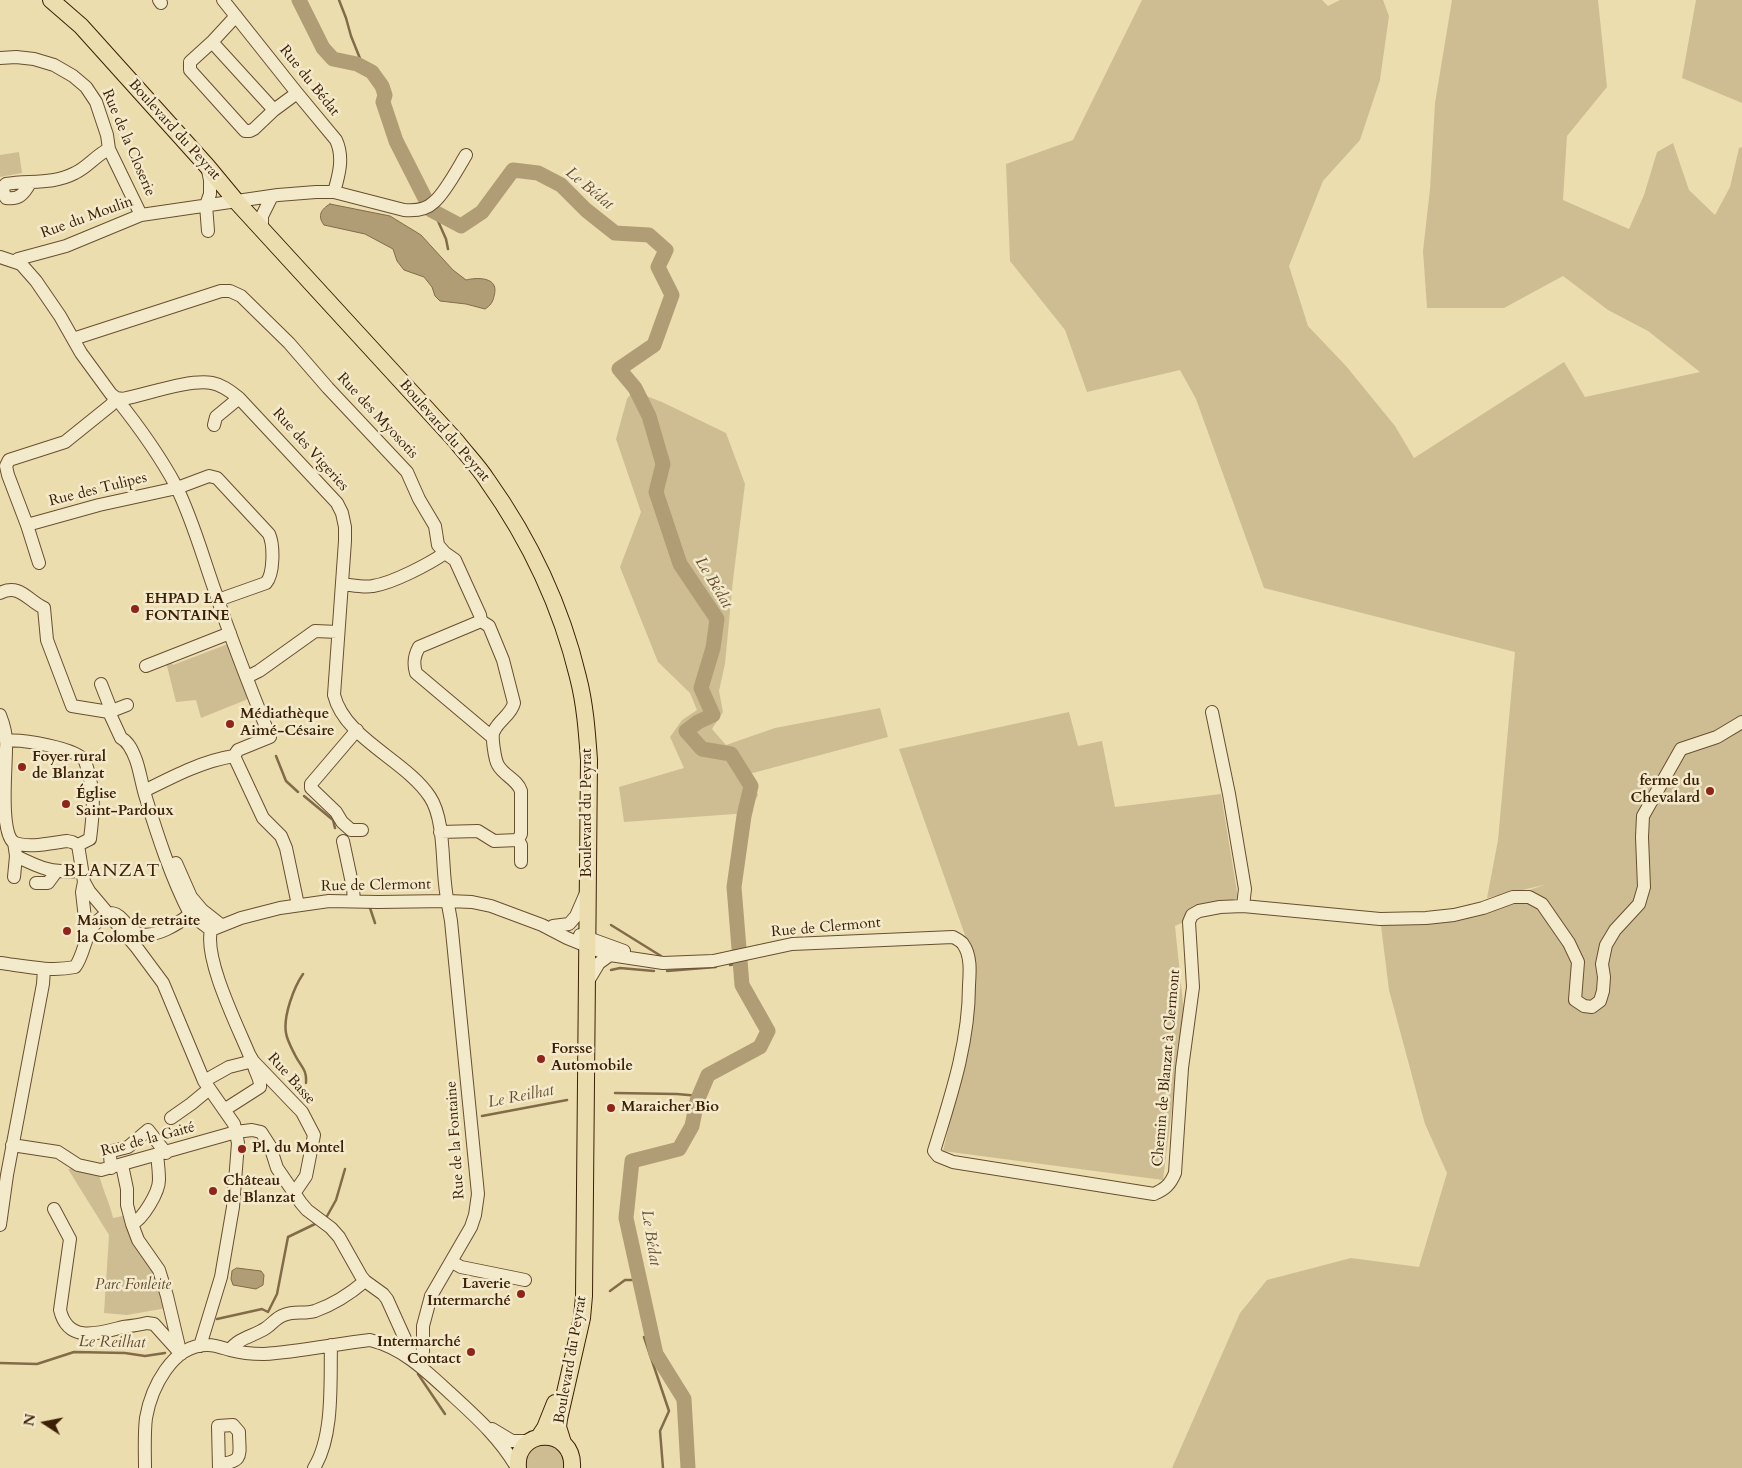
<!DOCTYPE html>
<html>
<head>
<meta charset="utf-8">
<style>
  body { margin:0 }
  #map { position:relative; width:1742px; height:1468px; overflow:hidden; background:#ecddaf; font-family:Cardo,serif }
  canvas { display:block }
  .north { position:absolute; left:20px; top:1398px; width:50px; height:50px; -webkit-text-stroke:4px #f3e9cb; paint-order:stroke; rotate:281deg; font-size:14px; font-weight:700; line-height:20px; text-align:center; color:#3c2006 }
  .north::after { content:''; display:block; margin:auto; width:18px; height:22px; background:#3c2006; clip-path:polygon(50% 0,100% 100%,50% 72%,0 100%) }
</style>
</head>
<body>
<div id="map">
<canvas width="1742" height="1468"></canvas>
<div class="north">N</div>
</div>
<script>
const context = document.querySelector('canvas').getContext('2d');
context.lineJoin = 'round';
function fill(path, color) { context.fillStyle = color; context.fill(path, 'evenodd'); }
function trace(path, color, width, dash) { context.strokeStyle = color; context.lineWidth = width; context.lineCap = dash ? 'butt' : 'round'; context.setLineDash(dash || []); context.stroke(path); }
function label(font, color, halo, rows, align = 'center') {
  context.font = font + ' Cardo,serif'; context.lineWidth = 5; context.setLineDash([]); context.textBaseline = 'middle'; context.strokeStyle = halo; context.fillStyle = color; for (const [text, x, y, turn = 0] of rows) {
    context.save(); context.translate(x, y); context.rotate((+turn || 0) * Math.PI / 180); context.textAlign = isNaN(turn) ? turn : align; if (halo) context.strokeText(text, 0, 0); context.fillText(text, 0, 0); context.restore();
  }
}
const green = new Path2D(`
  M 1142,0 L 1322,0 L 1328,6 L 1340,0 L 1383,0 L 1389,16 L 1380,80 L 1360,140 L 1323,181 L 1289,266 L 1308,326 L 1346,366 L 1395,426 L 1414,458 L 1564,362 L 1585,397 L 1700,372 L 1648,331 L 1608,310 L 1563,276 L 1504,308 L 1427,308 L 1423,251 L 1430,189 L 1435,103 L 1452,0 L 1598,0 L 1607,87 L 1567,136 L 1563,200 L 1629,229 L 1644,195 L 1657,152 L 1673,143 L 1689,190 L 1715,215 L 1730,187 L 1739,148 L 1742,147 L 1742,1468 L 1172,1468 L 1240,1313 L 1267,1280 L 1351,1258 L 1419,1267 L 1447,1173 L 1425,1124 L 1389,990 L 1381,926 L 1455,915 L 1544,885 L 1487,898 L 1498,840 L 1515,652 L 1264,588 L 1196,399 L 1180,370 L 1087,392 L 1065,330 L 1010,261 L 1006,164 L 1073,140 Z
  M 1696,0 L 1742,0 L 1742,103 L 1682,78 Z
  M 19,152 L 22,173 L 0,177 L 0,155 Z
  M 633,391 L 662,402 L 726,433 L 745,484 L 733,580 L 725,664 L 719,691 L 723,712 L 712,729 L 726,745 L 775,728 L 880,708 L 888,737 L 749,774 L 758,795 L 749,813 L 624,822 L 619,787 L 684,768 L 670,737 L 682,720 L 697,710 L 690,693 L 658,662 L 620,567 L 641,512 L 616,439 L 627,399 Z
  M 228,644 L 248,699 L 201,718 L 196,700 L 176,702 L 166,662 L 170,660 L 173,665 Z
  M 1069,712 L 1078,746 L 1102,741 L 1115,807 L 1221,794 L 1238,898 L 1175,926 L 1184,1013 L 1163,1180 L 943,1151 L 965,1059 L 966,938 L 899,749 Z
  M 75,1168 L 99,1175 C 103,1191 110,1203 113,1218 L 127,1215 L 157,1270 L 167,1308 L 127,1315 L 104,1313 L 109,1235 L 68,1169 Z
  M 547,1444 C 561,1451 563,1452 564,1468 L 524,1468 L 523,1464 L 531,1448 Z`);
const water = new Path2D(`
  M 330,204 L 390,216 L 421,235 L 453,270 L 466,280 C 478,277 500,277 494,296 C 493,302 490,306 485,309 L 466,304 L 440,301 L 435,296 L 432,287 L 424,277 L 404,270 L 397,261 L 393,249 L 365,234 L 324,225 C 317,216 321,209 330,204 Z
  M 237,1268 L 261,1271 L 264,1275 L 263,1285 L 256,1289 L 233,1285 L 231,1279 L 232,1271 Z`);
const stream = new Path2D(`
  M 339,0 L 346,18 L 351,36 L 363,66
  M 434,212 L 446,239 L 448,249
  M 276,756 L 286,781 L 298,792
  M 304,796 L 333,820 L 335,828
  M 370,908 L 375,923
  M 611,925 L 661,956
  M 730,965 L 737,964 L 737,961
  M 611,970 L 620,968 L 654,971
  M 667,971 L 716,967
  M 303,974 C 294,987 283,1016 286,1033 C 287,1040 292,1049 295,1055 C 301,1067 307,1069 306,1083
  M 615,1093 L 677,1094 L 699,1096
  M 482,1116 L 567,1100
  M 326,1218 L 336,1200 L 345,1169
  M 610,1291 L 625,1280 L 640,1280
  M 217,1319 L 262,1309 L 268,1312 L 277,1294 L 288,1237 L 315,1224
  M 644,1337 L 669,1411 L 660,1431 L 663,1468
  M 0,1363 L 37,1364 L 74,1352 L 125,1353 L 145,1356 L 165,1353
  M 418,1374 L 445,1414`);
const river = new Path2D(`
  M 299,0 L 323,48 L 333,59 L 357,64 L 372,72 L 382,86 L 385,95 L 383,102 L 396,141 L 431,210 L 461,226 L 482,212 L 513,170 L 538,173 L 561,185 L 586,210 L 615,233 L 649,235 L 666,250 L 658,267 L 672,295 L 654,345 L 619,369 L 635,388 L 649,416 L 663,464 L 656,492 L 680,564 L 717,619 L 713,648 L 701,688 L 713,715 L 698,722 L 686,731 L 702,749 L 731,754 L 751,786 L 744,816 L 734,887 L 742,985 L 768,1031 L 760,1047 L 708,1075 L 697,1101 L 692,1126 L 679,1149 L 632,1161 L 626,1218 L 656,1354 L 684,1399 L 688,1468`);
const minor = new Path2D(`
  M 159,0 L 161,3
  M 223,0 L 297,93 L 336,140 C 344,157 339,175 334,192
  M 236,16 L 212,42 L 190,62 L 190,70 L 245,131 L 250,131 L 254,129 L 274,110 L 297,93
  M 212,42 L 274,110
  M 0,58 L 16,57 L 34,59 L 54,65 L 73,76 L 86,87 L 96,102 L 107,135 L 109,149 L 141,215
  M 207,166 L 210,180 L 210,194 L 206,205 L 208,231
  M 30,183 C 24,194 19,200 6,198 C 3,193 2,187 6,184 C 29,180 52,185 75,173 C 88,167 96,155 109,149
  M 262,230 L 262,216 L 272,196
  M 0,257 L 21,264 L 18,259 L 66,246 L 141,215 L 278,195 L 316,192 L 334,192 L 404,210 C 415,211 426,210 434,202 C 445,193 458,168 466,155
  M 73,339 L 221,291 L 230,291 L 241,296 L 289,343 L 328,388 L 407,472 L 419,499 L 435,526 L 438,545 L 445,553 L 455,560 L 480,615 L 481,621 L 489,626 L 503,660 L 514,703 C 511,715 499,720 494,731 C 491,736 495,760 498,765 C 504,776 517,779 521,791 L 521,834 L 518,840 L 494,841 L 478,831 L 440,832
  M 214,425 L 216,417 L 239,398
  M 27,525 L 39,563
  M 342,584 C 352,585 364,588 373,586 C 393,583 429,564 445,553
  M 0,593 C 20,583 28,601 44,608 L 47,640 L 72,706 L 109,712 L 121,738 C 129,742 133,752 136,760 C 140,771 142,786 146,798 C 158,837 171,877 190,914
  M 218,600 L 266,583 C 274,574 274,545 269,534 L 217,478 L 209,476 L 177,488 L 99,505 L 27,525 L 8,475 L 6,466 L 9,460 L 65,442 L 111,405 L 116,398 C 136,423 161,458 176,486 C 193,520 203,558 216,594 C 232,642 251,690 270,737 L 238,750 L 234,756
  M 481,621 L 419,647 C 414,656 413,663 416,673 L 492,737
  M 146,666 L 230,633
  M 247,677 L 259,671 L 315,631 L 338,632
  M 101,684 L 110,707 L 109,712 L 127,705
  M 1212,712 L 1229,794 L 1245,889 L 1243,906
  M 0,715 C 4,725 7,737 6,749 C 6,770 0,829 13,842 C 28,849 51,843 67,841 L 72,842 L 78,845
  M 357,730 L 311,784 L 311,788 L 336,812 L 342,822 L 351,830 L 362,830
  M 6,741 C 22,739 76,748 85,761 C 95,790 94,808 90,839 L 78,845
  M 234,756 L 263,818 L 281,836 L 286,848 L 298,905
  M 144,791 C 172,777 202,761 234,756
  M 518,840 L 521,845 L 521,862
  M 343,841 L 353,888 L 354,901
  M 14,842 L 16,856 C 42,869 52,873 82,871
  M 78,845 L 84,882 L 82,892 L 87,936
  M 176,863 L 191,897 L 202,910 L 221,925
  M 14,877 L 16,856
  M 84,882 L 89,891 L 137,948 L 163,983 L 204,1081 L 234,1124 L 238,1143 L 233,1207 L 221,1277 L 200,1346
  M 36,883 L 48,883 L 56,872
  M 553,926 L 569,924 L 576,916 L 586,893
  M 211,930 C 204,959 237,1025 249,1054 L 253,1061 L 302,1112 L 314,1135 L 306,1176 L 295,1192
  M 580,935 L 624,951
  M 0,963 C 24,966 50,972 75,967 C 84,955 84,938 94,925 C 119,896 122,929 140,934 C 156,938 178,924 190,914 L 211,930 L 241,918 L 280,908 L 329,901 L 378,902 L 448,901 L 472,902 L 491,906 L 542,925 L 567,938 L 594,949 L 610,955 L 663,963 L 713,961 L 792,944 L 953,937 C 957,939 961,941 963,944 C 971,955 970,971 969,985 C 969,1043 951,1096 934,1151 L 938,1156 L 953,1162 L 1154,1194 C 1165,1189 1170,1185 1175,1173 L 1182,1068 L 1193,987 L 1189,922 L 1192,915 L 1199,911 L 1220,907 L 1243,906 L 1380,919 L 1426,918 L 1454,915 L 1483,908 L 1513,897 L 1529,897 L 1542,904 L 1569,943 L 1578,962 L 1575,1000 L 1584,1006 L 1592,1007 L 1600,1001 L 1603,991 L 1604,977 L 1602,964 L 1606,945 L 1615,930 L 1639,904 L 1644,887 L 1642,837 L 1643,816 L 1681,749 L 1717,737 L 1742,722
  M 587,983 L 599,963 L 610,955
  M 204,1081 L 229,1067 L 253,1061 C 253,1070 261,1078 260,1087 L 224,1110
  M 171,1118 L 191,1104 L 208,1090
  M 12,1145 L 58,1152 L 78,1165 L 101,1170 L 236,1132 L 252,1130 L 261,1132 L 270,1146 L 277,1168 L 301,1203 L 307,1210 L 331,1228 L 339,1237 L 361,1276 L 365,1281 L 383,1294 L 387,1299 L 415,1361 L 423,1352 L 423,1326 L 431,1296 L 471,1227 L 475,1215 L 478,1194 L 451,921 C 449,909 446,896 445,883 C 442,858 444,818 430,797 C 406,760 345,739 334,695 L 345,541 L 345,527 L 342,513 L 337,503 L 239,398 C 231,392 223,385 212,383 C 189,379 148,394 123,399 L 116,398 L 111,394 L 81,353 L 60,316 L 36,281 L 21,264
  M 122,1165 L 127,1189 L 127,1205 L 132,1224 L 138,1240 L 159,1270 L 167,1296 L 180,1351
  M 111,1168 L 110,1155 L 112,1151 L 128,1147 L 148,1130 L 166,1153
  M 54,1209 L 70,1239 L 60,1310 C 68,1344 99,1333 123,1327 C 131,1326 139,1325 147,1323 L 154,1324 L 181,1354
  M 132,1224 C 143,1219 159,1192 159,1180 C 159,1172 158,1163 157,1155
  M 0,1225 L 7,1175 L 43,984 L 44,969
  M 452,1262 L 461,1267 L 525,1280
  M 230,1350 C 238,1338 254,1336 266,1328 C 272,1324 277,1317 284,1315 C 294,1311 305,1314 315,1311 C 332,1305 351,1293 365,1281
  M 492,1429 L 512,1441 L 531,1441
  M 219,1464 C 245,1462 239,1454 239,1432 L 233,1425 L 218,1426 L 219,1468
  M 145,1468 C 145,1452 144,1434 146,1418 C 151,1389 172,1344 208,1345 C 215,1345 223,1348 230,1350 C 241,1353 252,1354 264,1354 C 299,1352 335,1344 370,1340 C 403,1348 426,1371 450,1393 C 475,1416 500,1438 517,1468
  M 314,1468 C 334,1436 330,1382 331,1345`);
const major = new Path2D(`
  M 51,0 L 81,26 L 207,166 L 236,201 L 456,441 C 466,454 478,466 487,480 C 529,539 561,606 578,677 C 585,704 587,732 589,760 L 584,1296 L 582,1318 L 559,1419 L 558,1427 L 563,1443
  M 539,1437 L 545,1428 L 555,1403
  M 518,1468 C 514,1427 575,1426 572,1468`);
const markers = [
  [135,609,5,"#8f2418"],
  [230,724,5,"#8f2418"],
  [22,767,5,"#8f2418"],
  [1710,791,5,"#8f2418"],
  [66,804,5,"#8f2418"],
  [67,931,5,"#8f2418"],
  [541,1059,5,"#8f2418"],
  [611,1108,5,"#8f2418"],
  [242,1149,5,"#8f2418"],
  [213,1191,5,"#8f2418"],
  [521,1294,5,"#8f2418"],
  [471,1352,5,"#8f2418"]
];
const streetNames = [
  ["Rue du Bédat",309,81,51],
  ["Boulevard du Peyrat",174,130,48],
  ["Rue de la Closerie",128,143,67],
  ["Rue du Moulin",87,218,-20],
  ["Rue des Myosotis",377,416,47],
  ["Boulevard du Peyrat",444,431,49],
  ["Rue des Vigeries",310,450,48],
  ["Rue des Tulipes",98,490,-14],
  ["Boulevard du Peyrat",588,813,-90],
  ["Rue de Clermont",376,886,-1],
  ["Rue de Clermont",826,928,-5],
  ["Chemin de Blanzat à Clermont",1167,1068,-85],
  ["Rue Basse",291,1079,48],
  ["Rue de la Gaité",148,1140,-15],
  ["Rue de la Fontaine",456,1140,-94],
  ["Boulevard du Peyrat",571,1360,-80]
];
const poiNames = [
  ["EHPAD LA",145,600],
  ["FONTAINE",145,617],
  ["Médiathèque",240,715],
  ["Aimé-Césaire",240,732],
  ["Foyer rural",32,758],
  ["de Blanzat",32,775],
  ["ferme du",1700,782,"right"],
  ["Chevalard",1700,799,"right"],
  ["Église",76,795],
  ["Saint-Pardoux",76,812],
  ["Maison de retraite",77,922],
  ["la Colombe",77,939],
  ["Forsse",551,1050],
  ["Automobile",551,1067],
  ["Maraicher Bio",621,1108],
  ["Pl. du Montel",252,1149],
  ["Château",223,1182],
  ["de Blanzat",223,1199],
  ["Laverie",511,1285,"right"],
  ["Intermarché",511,1302,"right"],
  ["Intermarché",461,1343,"right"],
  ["Contact",461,1360,"right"]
];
const parkNames = [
  ["Parc Fonleite",133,1286]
];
const waterNames = [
  ["Le Bédat",589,189,40],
  ["Le Bédat",713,583,59],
  ["Le Reilhat",521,1097,-11],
  ["Le Bédat",650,1238,81],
  ["Le Reilhat",112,1343,1]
];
const quarterNames = [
  ["BLANZAT",112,872]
];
fill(green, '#cebd92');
fill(water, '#b09d76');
trace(water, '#826b49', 1);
trace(stream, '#826b49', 2.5);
trace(river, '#b09d76', 15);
trace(minor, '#684f30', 14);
trace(major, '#3c2006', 18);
trace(minor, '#f3e9cb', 12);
trace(major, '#ecddaf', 16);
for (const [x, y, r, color] of markers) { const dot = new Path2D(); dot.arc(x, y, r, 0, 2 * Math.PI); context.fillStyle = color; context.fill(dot); trace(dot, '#f3e9cb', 2); }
label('15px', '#3c2006', '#f3e9cb', streetNames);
label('bold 15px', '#3c2006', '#f3e9cb', poiNames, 'left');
label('italic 15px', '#604729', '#f3e9cb', parkNames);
label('italic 16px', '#654c2d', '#f3e9cb', waterNames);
context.letterSpacing = '1px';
label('18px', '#3c2006', '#f3e9cb', quarterNames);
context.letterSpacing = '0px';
</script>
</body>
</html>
